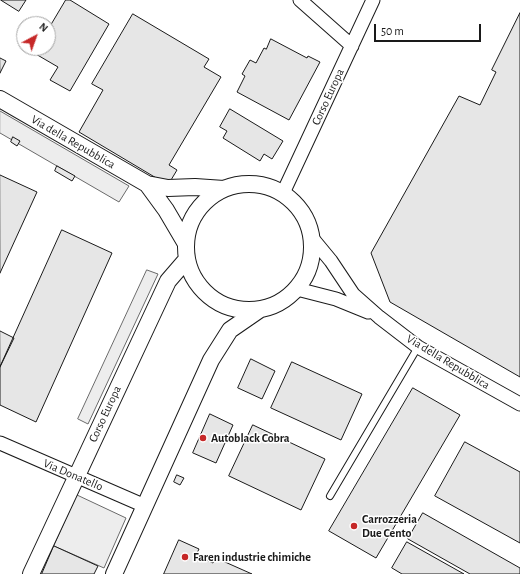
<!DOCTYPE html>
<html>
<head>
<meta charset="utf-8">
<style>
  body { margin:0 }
  #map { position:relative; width:520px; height:574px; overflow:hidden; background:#fff; font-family:"Alegreya Sans",sans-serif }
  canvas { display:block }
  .north { position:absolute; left:16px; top:16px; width:40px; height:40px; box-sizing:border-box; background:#fff; border:1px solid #a3a3a3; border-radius:50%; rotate:41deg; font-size:11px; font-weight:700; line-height:16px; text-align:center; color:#1a1a1a }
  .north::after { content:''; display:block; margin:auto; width:14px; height:18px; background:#c62828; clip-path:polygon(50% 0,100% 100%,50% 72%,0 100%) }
  .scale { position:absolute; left:374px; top:24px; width:107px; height:18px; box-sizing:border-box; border:2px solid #1a1a1a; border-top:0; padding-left:5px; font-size:12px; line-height:14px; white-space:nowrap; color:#1a1a1a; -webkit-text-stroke:3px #fff; paint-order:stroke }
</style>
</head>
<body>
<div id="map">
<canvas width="520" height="574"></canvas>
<div class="north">N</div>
<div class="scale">50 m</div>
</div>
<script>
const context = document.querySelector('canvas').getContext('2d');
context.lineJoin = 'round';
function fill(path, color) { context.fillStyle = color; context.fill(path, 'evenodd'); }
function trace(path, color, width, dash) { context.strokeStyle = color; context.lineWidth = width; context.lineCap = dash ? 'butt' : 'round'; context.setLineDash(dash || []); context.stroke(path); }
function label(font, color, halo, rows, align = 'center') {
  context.font = font + ' "Alegreya Sans",sans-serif'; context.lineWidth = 3; context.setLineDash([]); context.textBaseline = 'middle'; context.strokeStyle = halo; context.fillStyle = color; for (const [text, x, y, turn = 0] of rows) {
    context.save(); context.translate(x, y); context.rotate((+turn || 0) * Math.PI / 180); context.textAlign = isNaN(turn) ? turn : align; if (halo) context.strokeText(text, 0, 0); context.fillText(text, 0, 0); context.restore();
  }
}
const built = new Path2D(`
  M 0,111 L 129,186 L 119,202 L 0,133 Z
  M 147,270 L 158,274 L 88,424 L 78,419 Z
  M 77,495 L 126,518 L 104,568 L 54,546 Z`);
const building = new Path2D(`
  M 1,0 L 26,0 L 19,11 Z
  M 66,0 L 70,0 L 109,24 L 70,91 L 50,80 L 58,67 L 34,53 L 37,48 L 48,48 L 48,30 Z
  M 520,13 L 520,377 L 390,302 L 371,253 L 459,96 L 480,105 L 496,72 L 492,70 Z
  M 133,14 L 209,59 L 204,67 L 221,77 L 169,165 L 177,170 L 168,185 L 79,132 L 103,90 L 92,84 Z
  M 271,39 L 307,58 L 308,56 L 320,62 L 289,120 L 237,92 L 245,76 L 242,74 L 250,60 L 256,63 L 264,48 L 266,49 Z
  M 0,58 L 6,61 L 0,73 Z
  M 230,109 L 283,141 L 272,159 L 264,154 L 260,161 L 223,138 L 227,131 L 220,127 Z
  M 13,137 L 20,141 L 17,146 L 11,142 Z
  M 57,166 L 75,176 L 72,181 L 55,171 Z
  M 0,175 L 37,192 L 0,273 Z
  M 62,230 L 112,253 L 36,422 L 0,405 L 0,367 Z
  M 0,331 L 14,338 L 0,367 Z
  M 251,359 L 275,371 L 262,399 L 238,388 Z
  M 292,362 L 362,394 L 341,440 L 271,408 Z
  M 413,388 L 460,415 L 376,558 L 329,531 Z
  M 210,414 L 233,425 L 216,463 L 193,453 Z
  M 253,425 L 325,459 L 301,510 L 229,476 Z
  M 465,442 L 520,472 L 520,543 L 435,496 Z
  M 177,475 L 184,478 L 180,485 L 174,482 Z
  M 423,513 L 520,568 L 520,574 L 470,574 L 408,539 Z
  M 179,540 L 199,549 L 196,555 L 213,563 L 216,558 L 252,574 L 164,574 Z
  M 407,542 L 464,574 L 402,574 L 392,568 Z
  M 54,546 L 98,566 L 94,574 L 42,574 Z`);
const service = new Path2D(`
  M 330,496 L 418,347`);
const minor = new Path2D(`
  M 300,0 L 352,46
  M 283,193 L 373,0
  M 312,238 L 331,261 L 353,294 L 379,317 L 418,347 L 520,404
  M 297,289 L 336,299 L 368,312
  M 0,443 L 145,506`);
const tertiary = new Path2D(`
  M 0,99 L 147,184 L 168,188 L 195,187 L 224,189
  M186 247a63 63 0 1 1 126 0a63 63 0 1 1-126 0Z
  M 147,184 L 166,210 L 186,244
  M 31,574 L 168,281 L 187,259
  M 114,574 L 211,360 L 230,330 L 259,310`);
const markers = [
  [203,438,4,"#c62828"],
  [354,526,4,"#c62828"],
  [185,557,4,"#c62828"]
];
const streetNames = [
  ["Corso Europa",328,97,-65],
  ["Via della Repubblica",73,142,30],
  ["Via della Repubblica",448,362,31],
  ["Corso Europa",105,414,-65],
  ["Via Donatello",73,475,23]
];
const poiNames = [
  ["Autoblack Cobra",211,438],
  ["Carrozzeria",362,519],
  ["Due Cento",362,533],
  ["Faren industrie chimiche",193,557]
];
fill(built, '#ededed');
trace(built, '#6a6a6a', 1);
fill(building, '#e6e6e6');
trace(building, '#1a1a1a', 1);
trace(service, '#1a1a1a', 8);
trace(minor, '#1a1a1a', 15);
trace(tertiary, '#1a1a1a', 18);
trace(service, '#fff', 6);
trace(minor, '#fff', 13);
trace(tertiary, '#fff', 16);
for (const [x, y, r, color] of markers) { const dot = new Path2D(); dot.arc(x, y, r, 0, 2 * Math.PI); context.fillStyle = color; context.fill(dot); trace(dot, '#fff', 1.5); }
label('12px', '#1a1a1a', '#fff', streetNames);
label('bold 12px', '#1a1a1a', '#fff', poiNames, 'left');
</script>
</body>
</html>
